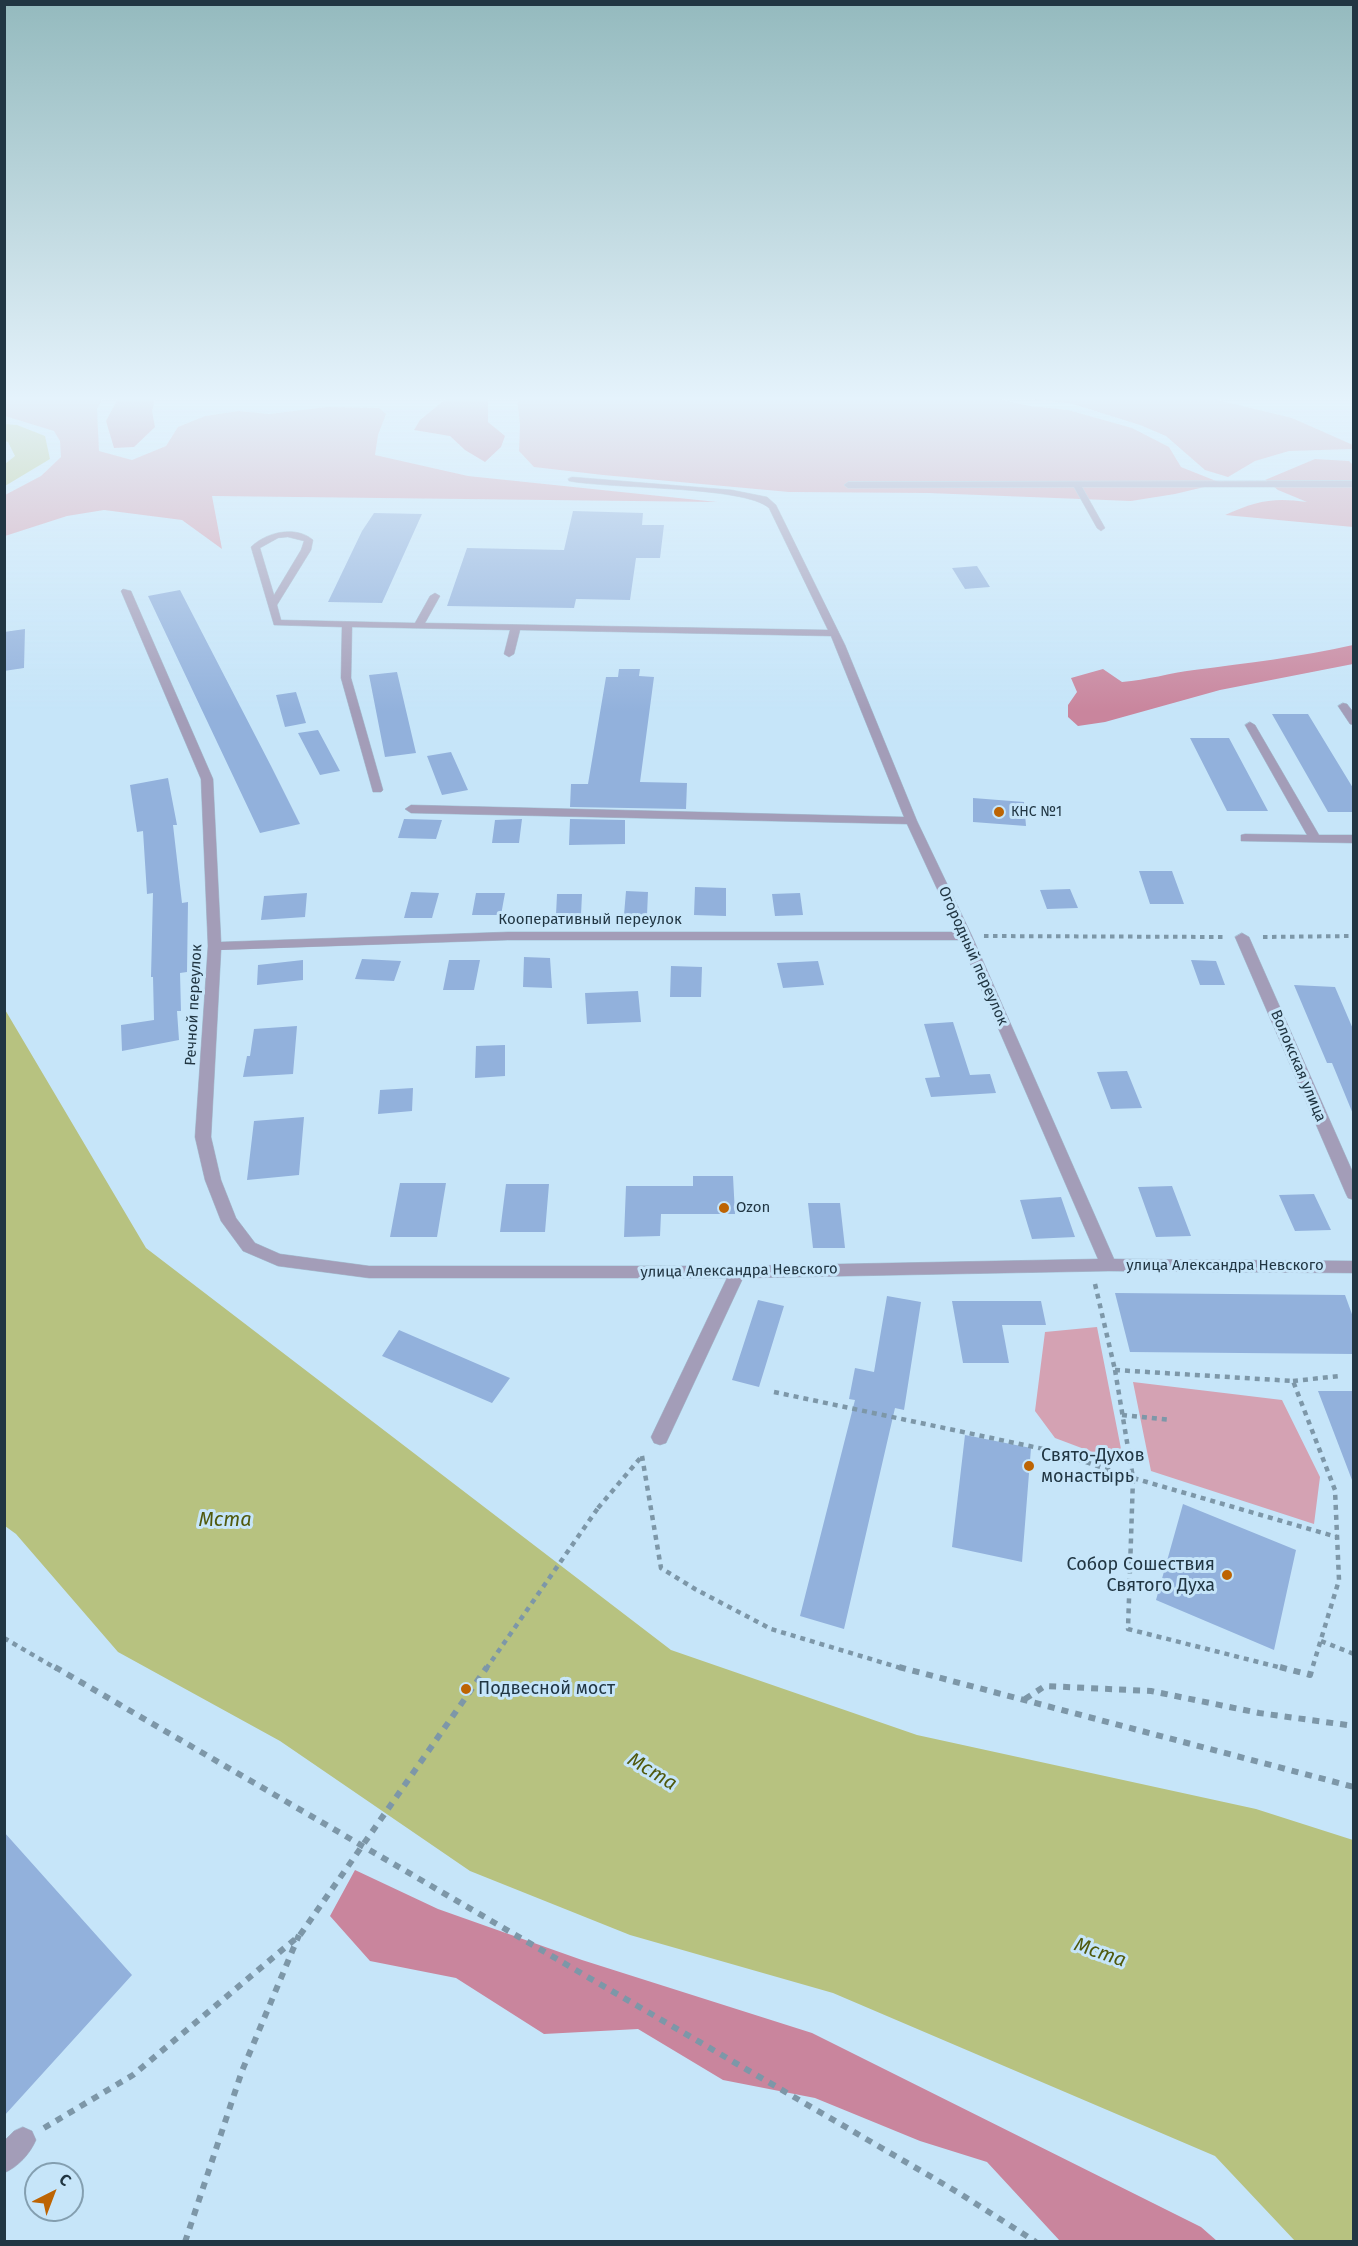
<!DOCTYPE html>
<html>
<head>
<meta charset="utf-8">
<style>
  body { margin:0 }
  #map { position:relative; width:1358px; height:2246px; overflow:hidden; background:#c6e5f9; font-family:"Fira Sans",sans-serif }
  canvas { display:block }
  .frame { position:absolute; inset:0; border:6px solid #213643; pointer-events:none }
  .north { position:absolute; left:24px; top:2162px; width:60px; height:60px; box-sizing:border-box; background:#c6e5f9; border:2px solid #849fb0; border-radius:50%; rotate:42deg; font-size:16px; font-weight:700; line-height:24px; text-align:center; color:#213643 }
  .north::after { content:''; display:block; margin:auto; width:21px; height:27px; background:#bd6403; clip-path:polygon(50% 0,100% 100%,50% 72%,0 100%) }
</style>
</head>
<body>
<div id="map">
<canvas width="1358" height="2246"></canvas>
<div class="frame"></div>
<div class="north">С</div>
</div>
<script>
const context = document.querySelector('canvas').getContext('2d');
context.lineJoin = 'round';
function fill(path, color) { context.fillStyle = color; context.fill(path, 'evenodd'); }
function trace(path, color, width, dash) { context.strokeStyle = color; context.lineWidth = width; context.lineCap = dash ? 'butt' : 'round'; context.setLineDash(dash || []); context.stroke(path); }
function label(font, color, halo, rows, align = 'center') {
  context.font = font + ' "Fira Sans",sans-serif'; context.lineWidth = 6; context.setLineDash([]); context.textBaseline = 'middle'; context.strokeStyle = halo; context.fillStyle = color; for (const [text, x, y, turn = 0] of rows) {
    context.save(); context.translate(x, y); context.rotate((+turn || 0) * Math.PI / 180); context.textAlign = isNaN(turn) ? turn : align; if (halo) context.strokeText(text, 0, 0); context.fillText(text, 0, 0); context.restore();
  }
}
const green = new Path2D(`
  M 4,398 L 103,398 L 97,409 L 99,451 L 132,460 L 166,446 L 178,427 L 205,416 L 239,411 L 269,414 L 327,407 L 379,408 L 386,414 L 378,435 L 375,455 L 468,476 L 717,502 L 212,496 L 222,549 L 182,520 L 104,510 L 67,516 L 5,536 L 5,495 L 41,476 L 61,457 L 60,441 L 54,431 L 5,416 Z
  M 517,398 L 994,398 L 1030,406 L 1068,410 L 1132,428 L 1169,447 L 1181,467 L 1221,483 L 1175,494 L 1131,501 L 928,493 L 789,492 L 603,475 L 534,467 L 519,451 L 520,425 Z
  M 1025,398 L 1210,398 L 1292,418 L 1353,445 L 1353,449 L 1289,451 L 1255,461 L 1228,477 L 1205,470 L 1166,436 L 1140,425 L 1073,404 Z
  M 1315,459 L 1349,461 L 1353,465 L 1353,527 L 1225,515 C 1256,501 1273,497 1307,502 L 1278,490 L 1265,480 Z
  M 1097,1327 L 1124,1464 L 1055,1438 L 1035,1411 L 1045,1332 Z
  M 1133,1382 L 1282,1400 L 1320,1477 L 1314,1524 L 1151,1471 Z`);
const forest = new Path2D(`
  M 118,398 L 155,398 L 152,411 L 155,427 L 134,447 L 114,448 L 106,421 Z
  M 447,398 L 488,398 L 488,422 L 505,436 L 501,447 L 485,462 L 465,450 L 450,436 L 414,430 L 420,420 Z
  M 1353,645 L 1353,664 L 1220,690 L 1105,722 L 1078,726 L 1068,717 L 1068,705 L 1077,692 L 1071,678 L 1103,669 L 1122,682 C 1147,680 1170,673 1194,670 C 1248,663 1300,657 1353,645 Z
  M 355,1870 L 438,1909 L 582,1960 L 812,2033 L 1201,2227 L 1217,2241 L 1060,2241 L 987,2162 L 920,2141 L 815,2098 L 723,2080 L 638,2029 L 544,2034 L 456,1978 L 370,1961 L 330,1916 Z`);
const water = new Path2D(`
  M 5,424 L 17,425 L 45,436 L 50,459 L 5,486 L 5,464 L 15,456 L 8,442 L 5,441 Z
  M 4,1008 L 146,1248 L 671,1650 L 917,1735 L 1256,1809 L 1353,1840 L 1353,2241 L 1295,2241 L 1215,2156 L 833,1993 L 630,1935 L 470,1871 L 280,1741 L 118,1652 L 16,1534 L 5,1526 Z`);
const building = new Path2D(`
  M 573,511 L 643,513 L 642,525 L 664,525 L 660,558 L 636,558 L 630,600 L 576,599 L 574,608 L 447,606 L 467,548 L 564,550 Z
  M 374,513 L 422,514 L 382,603 L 328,602 L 362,531 Z
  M 977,566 L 990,587 L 965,589 L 952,568 Z
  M 180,590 L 271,766 L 300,824 L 260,833 L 148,596 Z
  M 25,629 L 24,668 L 4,671 L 4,632 Z
  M 619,669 L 640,669 L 639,676 L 654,677 L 640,782 L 687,783 L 686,809 L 570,807 L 571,784 L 588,784 L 606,677 L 618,677 Z
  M 397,672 L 416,753 L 385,757 L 369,675 Z
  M 296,692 L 306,723 L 285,727 L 276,695 Z
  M 1272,714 L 1308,714 L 1353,788 L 1353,812 L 1328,812 Z
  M 318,730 L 340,771 L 320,775 L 298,733 Z
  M 1190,738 L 1229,738 L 1268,811 L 1227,811 Z
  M 451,752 L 468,790 L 442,795 L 427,756 Z
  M 168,778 L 177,825 L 173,825 L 182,903 L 188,902 L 187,972 L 180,973 L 181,1011 L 177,1011 L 179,1040 L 122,1051 L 121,1025 L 154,1020 L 153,977 L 151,977 L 153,893 L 147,894 L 143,831 L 137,832 L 130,785 Z
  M 973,798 L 1024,802 L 1026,826 L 973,822 Z
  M 404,819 L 442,820 L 436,839 L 398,838 Z
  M 522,819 L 519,843 L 492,843 L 495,820 Z
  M 570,819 L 625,820 L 625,844 L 569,845 Z
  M 1139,871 L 1172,871 L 1184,904 L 1150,904 Z
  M 695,887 L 726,888 L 726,916 L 694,915 Z
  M 1070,889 L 1078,908 L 1047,909 L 1040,890 Z
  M 626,891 L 648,892 L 647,915 L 624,915 Z
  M 411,892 L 439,893 L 432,918 L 404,918 Z
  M 307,893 L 305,917 L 261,920 L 264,896 Z
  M 476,893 L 505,893 L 501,915 L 472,915 Z
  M 800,893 L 803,915 L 775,916 L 772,894 Z
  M 557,894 L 582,894 L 581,915 L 556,915 Z
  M 524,957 L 550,958 L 552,988 L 523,987 Z
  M 362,959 L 401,961 L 394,981 L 355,979 Z
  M 303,960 L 303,980 L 257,985 L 258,965 Z
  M 449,960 L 480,960 L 474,990 L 443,990 Z
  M 1191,960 L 1216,961 L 1225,985 L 1200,985 Z
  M 818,961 L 824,985 L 783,988 L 777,963 Z
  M 671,966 L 702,967 L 701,997 L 670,997 Z
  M 1294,985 L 1335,987 L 1353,1029 L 1353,1114 L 1332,1063 L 1327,1063 Z
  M 638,991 L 641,1022 L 587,1024 L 585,993 Z
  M 953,1022 L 970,1075 L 990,1074 L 996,1093 L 931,1097 L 925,1078 L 940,1077 L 924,1024 Z
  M 297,1026 L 293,1074 L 243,1077 L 247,1056 L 250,1056 L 254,1029 Z
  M 505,1045 L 505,1076 L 475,1078 L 476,1046 Z
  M 1127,1071 L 1142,1108 L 1111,1109 L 1097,1072 Z
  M 413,1088 L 412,1111 L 378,1114 L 380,1090 Z
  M 304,1117 L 299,1175 L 247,1180 L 254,1121 Z
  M 693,1176 L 733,1176 L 735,1214 L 661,1214 L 660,1236 L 624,1237 L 626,1186 L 693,1186 Z
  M 400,1183 L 446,1183 L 437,1237 L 390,1237 Z
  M 506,1184 L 549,1184 L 545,1232 L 500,1232 Z
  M 1172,1186 L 1191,1236 L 1156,1237 L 1138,1187 Z
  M 1314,1194 L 1331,1230 L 1295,1231 L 1279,1195 Z
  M 1061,1197 L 1075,1237 L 1032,1239 L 1020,1200 Z
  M 808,1203 L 840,1203 L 845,1248 L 813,1248 Z
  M 1115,1293 L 1345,1295 L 1353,1317 L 1353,1354 L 1130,1352 Z
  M 887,1296 L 921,1302 L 904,1410 L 895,1408 L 844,1629 L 800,1616 L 855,1400 L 849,1399 L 855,1368 L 874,1372 Z
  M 758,1300 L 784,1306 L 759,1387 L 732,1380 Z
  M 952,1301 L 1041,1301 L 1046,1325 L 1002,1325 L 1009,1363 L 963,1363 Z
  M 399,1330 L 510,1378 L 492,1403 L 382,1356 Z
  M 1318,1391 L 1353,1391 L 1353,1480 L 1352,1480 Z
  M 965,1435 L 1031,1448 L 1022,1562 L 952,1547 Z
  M 1183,1504 L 1296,1550 L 1274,1650 L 1156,1600 Z
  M 4,1832 L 132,1975 L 4,2116 Z`);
const pathFar2 = new Path2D(`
  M 984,936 L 1225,937
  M 1263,937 L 1354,936`);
const pathFar1 = new Path2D(`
  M 1095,1284 L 1115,1370
  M 1115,1370 L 1293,1381 L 1335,1490 L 1339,1580 L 1312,1669
  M 1115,1370 L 1133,1478 L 1128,1629 L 1286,1669
  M 1293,1381 L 1340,1376
  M 774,1392 L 1053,1451 L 1133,1478 L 1337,1537
  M 1122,1415 L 1171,1420
  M 642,1456 L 661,1568 L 695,1589 L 771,1629 L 904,1669
  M 598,1508 L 642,1456
  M 4,1638 L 57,1669
  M 1321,1641 L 1354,1654`);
const path = new Path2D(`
  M 55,1667 L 959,2193 L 1036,2242
  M 899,1667 L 1354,1787
  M 1280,1667 L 1310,1675 L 1312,1667
  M 1025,1699 L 1045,1686 L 1151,1691 L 1259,1713 L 1354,1726
  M 44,2128 L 133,2075 L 300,1935
  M 185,2242 L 242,2071 L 299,1935`);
const minor = new Path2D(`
  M 572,477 L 732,490 L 767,497 L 776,505 L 845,645 L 917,821 L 972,936 L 1114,1259 L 1354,1261 L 1354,1273 L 1109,1271 L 743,1278 L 666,1443 L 660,1445 L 654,1443 L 651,1437 L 727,1278 L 369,1278 L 278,1266 L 243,1251 L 221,1221 L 205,1180 L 195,1137 L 208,946 L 201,779 L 121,591 L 123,589 L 131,591 L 213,779 L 221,942 L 508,932 L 957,932 L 907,824 L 411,813 L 405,809 L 411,805 L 904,817 L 831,636 L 520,630 L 514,654 L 509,657 L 504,654 L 510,630 L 352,627 L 351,678 L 383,790 L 381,792 L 373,792 L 341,678 L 342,627 L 274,625 L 251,547 C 266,532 296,525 313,540 L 311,550 L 277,605 L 281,620 L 415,623 L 430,596 L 435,593 L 440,596 L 425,623 L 828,630 L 769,508 C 745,486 610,489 569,481 L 568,479 ZM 288,537 L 304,541 L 301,550 L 274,595 L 260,548 L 278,538 ZM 508,940 L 960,940 L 1098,1259 L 738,1266 L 369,1266 L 280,1254 L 255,1243 L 236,1218 L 221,1180 L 211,1137 L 221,950 Z
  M 1354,481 L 1354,487 L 1082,487 L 1105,528 L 1101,531 L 1097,528 L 1074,487 L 848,488 L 844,485 L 848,482 Z
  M 1343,703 L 1347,704 L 1354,713 L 1354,725 L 1350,724 L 1338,706 Z
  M 1250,722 L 1255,725 L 1319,835 L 1354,835 L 1354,843 L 1241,841 L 1241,835 L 1245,834 L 1307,835 L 1245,725 Z
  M 1242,933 L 1249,937 L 1354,1175 L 1354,1200 L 1348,1198 L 1346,1194 L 1235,937 Z
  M 23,2127 L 32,2131 L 36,2140 C 30,2154 18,2167 4,2173 L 4,2141 L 14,2131 Z`);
const pathBridgeFar1 = new Path2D(`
  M 486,1669 L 598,1508`);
const pathBridge = new Path2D(`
  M 300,1935 L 487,1667`);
const markers = [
  [999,812,6,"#bd6403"],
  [724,1208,6,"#bd6403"],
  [1029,1466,6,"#bd6403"],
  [1227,1575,6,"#bd6403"],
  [466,1689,6,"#bd6403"]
];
const farPoinames = [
  ["КНС №1",1011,812]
];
const streetNames = [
  ["Кооперативный переулок",590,920],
  ["Огородный переулок",973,956,66],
  ["Речной переулок",194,1005,-87],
  ["Волокская улица",1298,1066,67],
  ["улица Александра Невского",1225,1266],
  ["улица Александра Невского",739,1271,-1]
];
const poiNames = [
  ["Ozon",736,1208]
];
const nearPoinames = [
  ["Свято-Духов",1041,1456],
  ["монастырь",1041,1477],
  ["Собор Сошествия",1215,1565,"right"],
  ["Святого Духа",1215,1586,"right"],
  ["Подвесной мост",478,1689]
];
const nearWaternames = [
  ["Мста",225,1520],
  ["Мста",652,1772,31],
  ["Мста",1100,1953,19]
];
fill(green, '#d4a2b3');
fill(forest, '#c9859d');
fill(water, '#b7c280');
fill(building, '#92b1dc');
trace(minor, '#a5c2d5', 1);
trace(pathFar2, '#7d97a8', 4, [4.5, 4.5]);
trace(pathFar1, '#7d97a8', 4.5, [5, 5]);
trace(path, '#7d97a8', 6, [7, 7]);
fill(minor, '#a39db8');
trace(pathBridgeFar1, '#7d97a8', 4.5, [5, 5]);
trace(pathBridge, '#7d97a8', 6, [7, 7]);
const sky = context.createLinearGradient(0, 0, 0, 712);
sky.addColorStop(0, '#94babe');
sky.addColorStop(0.56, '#e5f3fc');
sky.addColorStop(1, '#e5f3fc00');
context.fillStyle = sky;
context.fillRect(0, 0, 1358, 712);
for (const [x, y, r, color] of markers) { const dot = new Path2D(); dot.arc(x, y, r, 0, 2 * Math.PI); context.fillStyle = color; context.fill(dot); trace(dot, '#c6e5f9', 2); }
label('14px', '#213643', '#c6e5f9', farPoinames, 'left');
label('15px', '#213643', '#c6e5f9', streetNames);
label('15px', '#213643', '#c6e5f9', poiNames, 'left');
label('18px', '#213643', '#c6e5f9', nearPoinames, 'left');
label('italic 20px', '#50590d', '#c6e5f9', nearWaternames);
</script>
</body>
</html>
